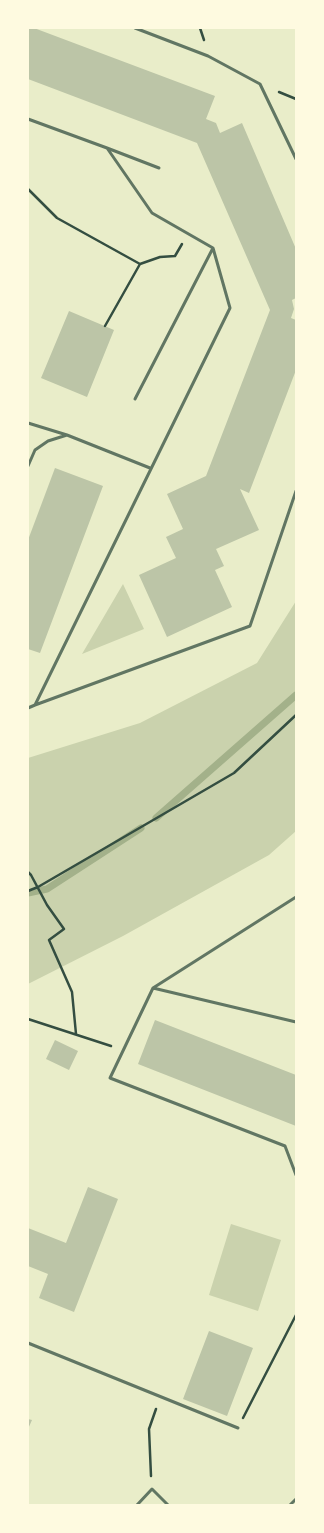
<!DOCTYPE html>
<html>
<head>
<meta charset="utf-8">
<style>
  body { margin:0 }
  #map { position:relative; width:324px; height:1533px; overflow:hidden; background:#e9edc9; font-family:Ubuntu,sans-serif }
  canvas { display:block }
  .frame { position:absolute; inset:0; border:29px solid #fefae0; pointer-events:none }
</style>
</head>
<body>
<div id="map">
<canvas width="324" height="1533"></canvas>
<div class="frame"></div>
</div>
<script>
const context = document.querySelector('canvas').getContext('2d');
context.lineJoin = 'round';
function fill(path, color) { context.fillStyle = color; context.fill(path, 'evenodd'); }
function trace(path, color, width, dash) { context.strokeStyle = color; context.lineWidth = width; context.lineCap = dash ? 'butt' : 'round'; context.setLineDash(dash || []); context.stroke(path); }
const green = new Path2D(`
  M 123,584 L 144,629 L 82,654 Z
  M 296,601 L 296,831 L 269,855 L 123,936 L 28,984 L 28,758 L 140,723 L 257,663 Z
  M 231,1224 L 281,1240 L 258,1311 L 209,1295 Z`);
const stream = new Path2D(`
  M 156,818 L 296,695
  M 28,893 L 47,889 L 141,828`);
const building = new Path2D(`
  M 28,28 L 34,28 L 215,96 L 206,119 L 216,123 L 220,133 L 242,123 L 296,249 L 296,298 L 292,300 L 294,309 L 291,318 L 296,320 L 296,370 L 249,493 L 240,489 L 259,530 L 216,549 L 224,566 L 215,570 L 232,607 L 167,637 L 139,575 L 176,558 L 166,537 L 183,529 L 167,494 L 206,476 L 270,310 L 197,143 L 28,79 Z
  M 69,311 L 114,330 L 87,397 L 41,378 Z
  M 55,468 L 103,486 L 40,653 L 28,649 L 28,540 Z
  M 155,1020 L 296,1075 L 296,1126 L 138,1064 Z
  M 55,1040 L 78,1051 L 69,1070 L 46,1059 Z
  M 88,1187 L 118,1199 L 74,1312 L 39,1298 L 48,1274 L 28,1266 L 28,1228 L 66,1243 Z
  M 209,1331 L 253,1348 L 227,1416 L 183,1399 Z
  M 28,1419 L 32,1420 L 28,1429 Z`);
const path = new Path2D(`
  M 200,28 L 204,40
  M 279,92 L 296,99
  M 28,189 L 57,218 L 140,264 L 160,257 L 175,256 L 182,244
  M 105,326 L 140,264
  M 28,872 L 31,875 L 47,905 L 64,929 L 49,940 L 72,992 L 76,1034
  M 28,891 L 38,887 L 234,773 L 296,715
  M 28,1019 L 111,1046
  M 243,1418 L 296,1315
  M 151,1476 L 149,1429 L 156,1409`);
const service = new Path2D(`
  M 135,28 L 208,56 L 260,84 L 296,159
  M 28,119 L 107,148 L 152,213 L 213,248 L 230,308 L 35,705 L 28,708
  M 107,148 L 159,168
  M 135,399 L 213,248
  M 28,423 L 67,435
  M 28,466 L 35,450 L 48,441 L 67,435 L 150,468
  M 35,705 L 250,626 L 296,491
  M 296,897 L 153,988 L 110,1078 L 285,1146 L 296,1175
  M 153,988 L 296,1022
  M 28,1343 L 238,1428
  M 137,1505 L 152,1489 L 168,1505
  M 290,1505 L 296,1499`);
fill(green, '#cad2ad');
trace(stream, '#a3b18a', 7);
fill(building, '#bcc5a7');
trace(path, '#344e41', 2.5);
trace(service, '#617663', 3);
</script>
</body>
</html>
